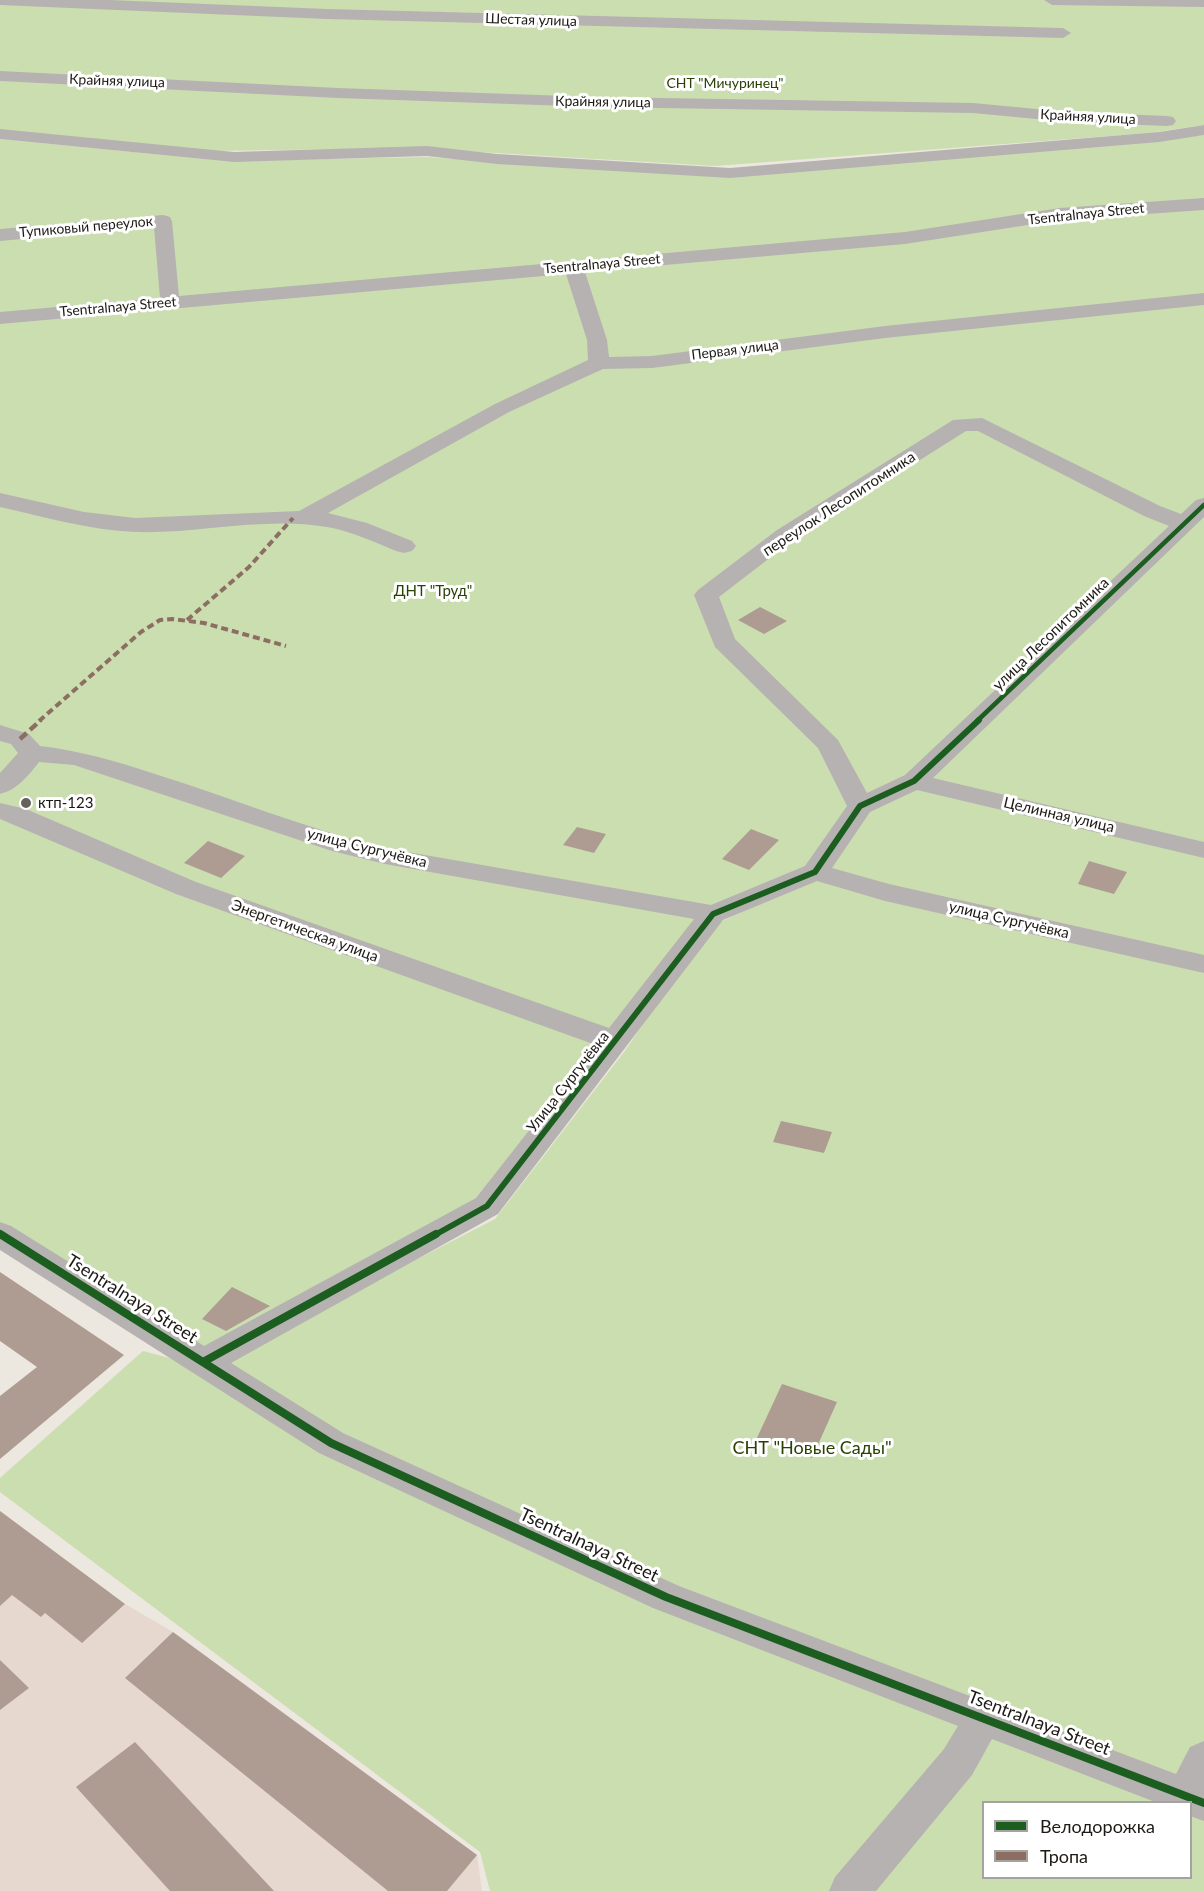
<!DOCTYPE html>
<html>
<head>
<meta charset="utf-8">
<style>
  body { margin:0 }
  #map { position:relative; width:1204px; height:1891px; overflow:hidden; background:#ece7df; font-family:Lato,sans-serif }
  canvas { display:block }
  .legend { position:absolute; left:982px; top:1801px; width:210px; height:78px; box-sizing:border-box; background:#fff; border:2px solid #a5a3a1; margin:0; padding:8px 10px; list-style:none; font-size:18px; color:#1d1914 }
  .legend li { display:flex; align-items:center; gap:12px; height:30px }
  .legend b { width:30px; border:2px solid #a5a3a1 }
</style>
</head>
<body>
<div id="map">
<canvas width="1204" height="1891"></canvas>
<ul class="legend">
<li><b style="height:8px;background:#1b5e20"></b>Велодорожка</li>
<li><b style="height:8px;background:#8d6e63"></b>Тропа</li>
</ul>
</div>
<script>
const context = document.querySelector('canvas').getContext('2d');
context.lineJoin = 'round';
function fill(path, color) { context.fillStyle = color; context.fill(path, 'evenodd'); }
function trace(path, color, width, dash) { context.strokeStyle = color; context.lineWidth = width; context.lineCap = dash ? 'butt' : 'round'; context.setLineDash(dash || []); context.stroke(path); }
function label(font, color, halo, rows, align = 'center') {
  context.font = font + ' Lato,sans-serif'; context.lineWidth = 6; context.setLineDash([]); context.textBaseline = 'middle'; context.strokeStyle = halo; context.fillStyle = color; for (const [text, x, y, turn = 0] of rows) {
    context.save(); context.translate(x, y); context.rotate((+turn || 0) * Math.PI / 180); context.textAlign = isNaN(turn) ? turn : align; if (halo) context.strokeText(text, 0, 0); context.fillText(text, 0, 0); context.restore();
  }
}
const industrial = new Path2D(`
  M 0,1511 L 125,1604 L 173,1632 L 477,1855 L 482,1891 L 0,1891 Z`);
const green = new Path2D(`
  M 0,0 L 1204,0 L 1204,125 L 1149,133 L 715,166 L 410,148 L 213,151 L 0,130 Z
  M 1204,135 L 1204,1891 L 490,1891 L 480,1852 L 0,1492 L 0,1478 L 143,1351 L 206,1368 L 495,1219 L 624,1052 L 711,926 L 802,885 L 709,925 L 487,1198 L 195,1361 L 0,1244 L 0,139 L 226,161 L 427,157 L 727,177 ZM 984,1802 L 1190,1802 L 1190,1878 L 984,1878 Z`);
const building = new Path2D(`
  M 760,607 L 787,621 L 764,634 L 738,620 Z
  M 577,827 L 606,834 L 594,853 L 563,845 Z
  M 751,829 L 779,840 L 749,870 L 722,859 Z
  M 208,841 L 245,856 L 221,878 L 184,863 Z
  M 1089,861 L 1127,872 L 1114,894 L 1078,884 Z
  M 781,1121 L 832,1132 L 824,1153 L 773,1142 Z
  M 0,1272 L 124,1355 L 0,1459 L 0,1396 L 37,1367 L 0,1341 Z
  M 232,1287 L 270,1306 L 226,1331 L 202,1319 Z
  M 782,1384 L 837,1402 L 812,1458 L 756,1440 Z
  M 0,1511 L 125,1604 L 82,1643 L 45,1613 L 41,1617 L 12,1595 L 0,1606 Z
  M 173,1632 L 477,1855 L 447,1891 L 388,1891 L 125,1678 Z
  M 0,1660 L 29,1688 L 0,1710 Z
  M 135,1742 L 274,1891 L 170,1891 L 76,1787 Z`);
const minor = new Path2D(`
  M 0,0 L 110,0 L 327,9 L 1063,28 L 1071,33 L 1063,38 L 327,19 L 0,5 Z
  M 1044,0 L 1204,0 L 1204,7 L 1052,5 Z
  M 0,71 L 338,88 L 597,97 L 973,103 L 1068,112 L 1167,116 L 1173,117 L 1176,121 L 1173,125 L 1167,126 L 1068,122 L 973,113 L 597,107 L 338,98 L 0,81 Z
  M 1204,125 L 1204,135 L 1159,142 L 730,178 L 497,164 L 427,156 L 234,162 L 0,139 L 0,129 L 234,152 L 427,146 L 497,154 L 730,168 L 1159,132 Z
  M 1204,198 L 1204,210 L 1060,220 L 905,244 L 585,272 L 607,340 L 609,357 L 652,356 L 885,326 L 1204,293 L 1204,305 L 885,338 L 652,368 L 603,369 L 509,412 L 328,513 L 367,523 L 412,541 L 416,546 L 412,551 L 404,553 L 396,551 C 374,542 351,531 327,527 C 264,516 198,534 135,532 C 89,530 44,517 0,507 L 0,493 L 84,512 L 135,518 L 299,511 L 495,404 L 588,360 L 587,340 L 566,274 L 0,324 L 0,312 L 160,298 L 154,227 L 0,241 L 0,229 L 163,215 L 170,217 L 172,221 L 179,296 L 905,232 L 1060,208 Z
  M 982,418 L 1160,506 L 1181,514 L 1196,500 L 1204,498 L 1204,517 L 933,778 L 1204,842 L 1204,858 L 917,790 L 870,812 L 832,868 L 889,884 L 1204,955 L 1204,973 L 885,901 L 817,881 L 723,920 L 498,1214 L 231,1363 L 343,1433 L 679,1586 L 1176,1774 L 1190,1747 L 1204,1741 L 1204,1821 L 1190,1816 L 1190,1802 L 1155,1802 L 992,1739 L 972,1775 L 876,1891 L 829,1891 L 835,1877 L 944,1749 L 958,1726 L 653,1608 L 319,1453 L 0,1250 L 0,1222 L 11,1226 L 204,1346 L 476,1198 L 596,1045 L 176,894 L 0,819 L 0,803 L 26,809 L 196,882 L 609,1028 L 694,919 L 385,864 L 332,851 L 74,765 L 39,762 C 29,775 17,790 0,794 L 0,773 L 18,753 L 11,744 L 0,741 L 0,725 L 29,734 L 40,746 C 82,751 115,761 155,774 C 232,798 307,829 385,848 L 711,905 L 805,866 L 847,806 L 818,748 L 715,647 L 694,595 L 698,590 L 777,530 L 953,420 ZM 966,431 L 978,431 L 1144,516 L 1169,526 L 905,775 L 867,793 L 838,740 L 735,639 L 719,597 L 793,540 Z`);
const quietFar1 = new Path2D(`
  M 187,620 L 249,567 L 293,518
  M 39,721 L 141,632 L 160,620 L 172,619 L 204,623 L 286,646`);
const quiet = new Path2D(`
  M 20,739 L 41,720`);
const cyclewayFar2 = new Path2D(`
  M 977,721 L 1204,505`);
const cyclewayFar1 = new Path2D(`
  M 0,1234 L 3,1236
  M 433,1236 L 487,1206 L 713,914 L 815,872 L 860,806 L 914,781 L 979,720`);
const cycleway = new Path2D(`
  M 0,1234 L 331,1443 L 666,1597 L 1204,1803
  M 203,1362 L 436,1234`);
const markers = [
  [26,803,6,"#65615b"]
];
const farStreetnames = [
  ["Шестая улица",531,20,2],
  ["Крайняя улица",117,81,2],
  ["Крайняя улица",603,102,1],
  ["Крайняя улица",1088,117,3],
  ["Tsentralnaya Street",1086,214,-6],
  ["Тупиковый переулок",86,227,-5],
  ["Tsentralnaya Street",602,264,-5],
  ["Tsentralnaya Street",118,307,-5],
  ["Первая улица",735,350,-7]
];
const farParknames = [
  ["СНТ \"Мичуринец\"",725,83]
];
const streetNames = [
  ["переулок Лесопитомника",839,504,-33],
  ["улица Лесопитомника",1051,634,-44],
  ["Целинная улица",1059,815,13],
  ["улица Сургучёвка",367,848,14],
  ["улица Сургучёвка",1009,920,13],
  ["Энергетическая улица",305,931,20],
  ["Улица Сургучёвка",568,1082,-52]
];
const parkNames = [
  ["ДНТ \"Труд\"",433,591]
];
const poiNames = [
  ["ктп-123",38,803]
];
const nearStreetnames = [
  ["Tsentralnaya Street",132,1299,32],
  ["Tsentralnaya Street",589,1545,25],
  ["Tsentralnaya Street",1039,1723,21]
];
const nearParknames = [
  ["СНТ \"Новые Сады\"",812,1448]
];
fill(industrial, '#e7d8cf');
fill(green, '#cbdeb0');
fill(building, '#ae9c93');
fill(minor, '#b6b2b1');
trace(quietFar1, '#8d6e63', 4, [7, 4]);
trace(quiet, '#8d6e63', 4.5, [9, 4.5]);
trace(cyclewayFar2, '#1b5e20', 4.5);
trace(cyclewayFar1, '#1b5e20', 6);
trace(cycleway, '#1b5e20', 8);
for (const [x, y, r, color] of markers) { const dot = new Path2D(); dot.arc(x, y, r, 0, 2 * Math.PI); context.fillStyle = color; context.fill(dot); trace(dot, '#fff', 2); }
label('14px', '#1d1914', '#fff', farStreetnames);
label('14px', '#294102', '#fff', farParknames);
label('15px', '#1d1914', '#fff', streetNames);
label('15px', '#294102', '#fff', parkNames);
label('15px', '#1d1914', '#fff', poiNames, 'left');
label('18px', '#1d1914', '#fff', nearStreetnames);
label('18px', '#294102', '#fff', nearParknames);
</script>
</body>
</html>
